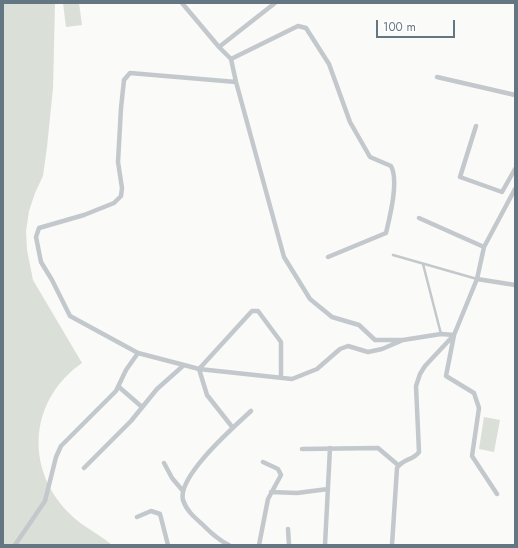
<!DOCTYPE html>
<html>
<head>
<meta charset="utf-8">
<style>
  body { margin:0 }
  #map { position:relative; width:518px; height:548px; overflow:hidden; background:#fafaf8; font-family:Jost,sans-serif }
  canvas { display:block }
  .frame { position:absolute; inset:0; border:4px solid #657683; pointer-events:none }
  .scale { position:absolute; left:376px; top:20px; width:79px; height:18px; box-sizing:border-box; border:2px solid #657683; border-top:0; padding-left:5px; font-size:12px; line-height:14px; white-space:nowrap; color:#657683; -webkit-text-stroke:3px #fff; paint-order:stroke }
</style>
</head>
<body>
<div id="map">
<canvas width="518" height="548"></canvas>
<div class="frame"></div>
<div class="scale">100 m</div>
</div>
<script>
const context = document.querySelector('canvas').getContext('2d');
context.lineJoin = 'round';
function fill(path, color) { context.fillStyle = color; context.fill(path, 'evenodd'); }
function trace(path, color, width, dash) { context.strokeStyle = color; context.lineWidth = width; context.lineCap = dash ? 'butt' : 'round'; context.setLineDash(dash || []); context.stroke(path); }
const green = new Path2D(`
  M 3,3 L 55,3 L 53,88 L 47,147 L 43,176 L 35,193 L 29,211 L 26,231 L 27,250 L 33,280 L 82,363 C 30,399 24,467 68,512 C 81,526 98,533 112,545 L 3,545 Z
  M 63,3 L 79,3 L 82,25 L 66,27 Z
  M 484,417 L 500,420 L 494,452 L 479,449 Z`);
const lane = new Path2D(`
  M 393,255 L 477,279
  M 423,264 L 441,334`);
const street = new Path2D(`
  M 182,3 L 219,47 L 231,59 L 236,82
  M 219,47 L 275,3
  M 231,59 L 298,26 L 306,28 L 329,64 L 350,122 L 370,157 L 391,166 C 399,181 390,216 386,233 L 328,257
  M 437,77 L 515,95
  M 476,126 L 460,177 L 502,192 L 515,169
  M 419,218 L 484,247
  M 477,279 L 515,285
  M 138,353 L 184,365
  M 119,387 L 142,407
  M 233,428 L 207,395 L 199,369 L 252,311 L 258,311 L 281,342 L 281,377
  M 302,449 L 378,448 L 398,465
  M 164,463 L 172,478 L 183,491
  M 84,468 L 131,421 L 157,389 L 184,365 L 199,369 L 292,379 L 317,369 L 340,349 L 348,346 L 368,352 L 382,349 L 403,340 L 441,334 L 454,335 L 446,376 L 474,393 L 479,408 L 472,456 L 497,494
  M 271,492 L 297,493 L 328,489
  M 137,517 L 151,511 L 160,514 L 168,545
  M 288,529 L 289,545
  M 15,545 L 45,501 L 56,457 L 61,446 L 116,391 L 126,370 L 138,353 L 70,316 L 52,280 L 41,262 L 36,237 L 39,228 L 84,215 L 114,203 L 121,196 L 122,188 L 118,162 L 121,108 L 124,80 L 130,73 L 236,82 L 284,257 L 310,299 L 332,317 L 359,325 L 375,340 L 403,340
  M 229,545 C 218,540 210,532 202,524 C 194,517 186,510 183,500 C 177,476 235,426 251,411
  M 259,545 L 268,499 L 281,475 L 278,469 L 263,462
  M 325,545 L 330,448
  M 392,545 L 397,468 C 402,459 414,460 419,452 L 416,386 L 420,374 L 425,366 L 454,335 L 477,279 L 484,247 L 515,189`);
fill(green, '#dadfd7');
trace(lane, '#c3c8cc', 2.5);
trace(street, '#c3c8cc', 4.5);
</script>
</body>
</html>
